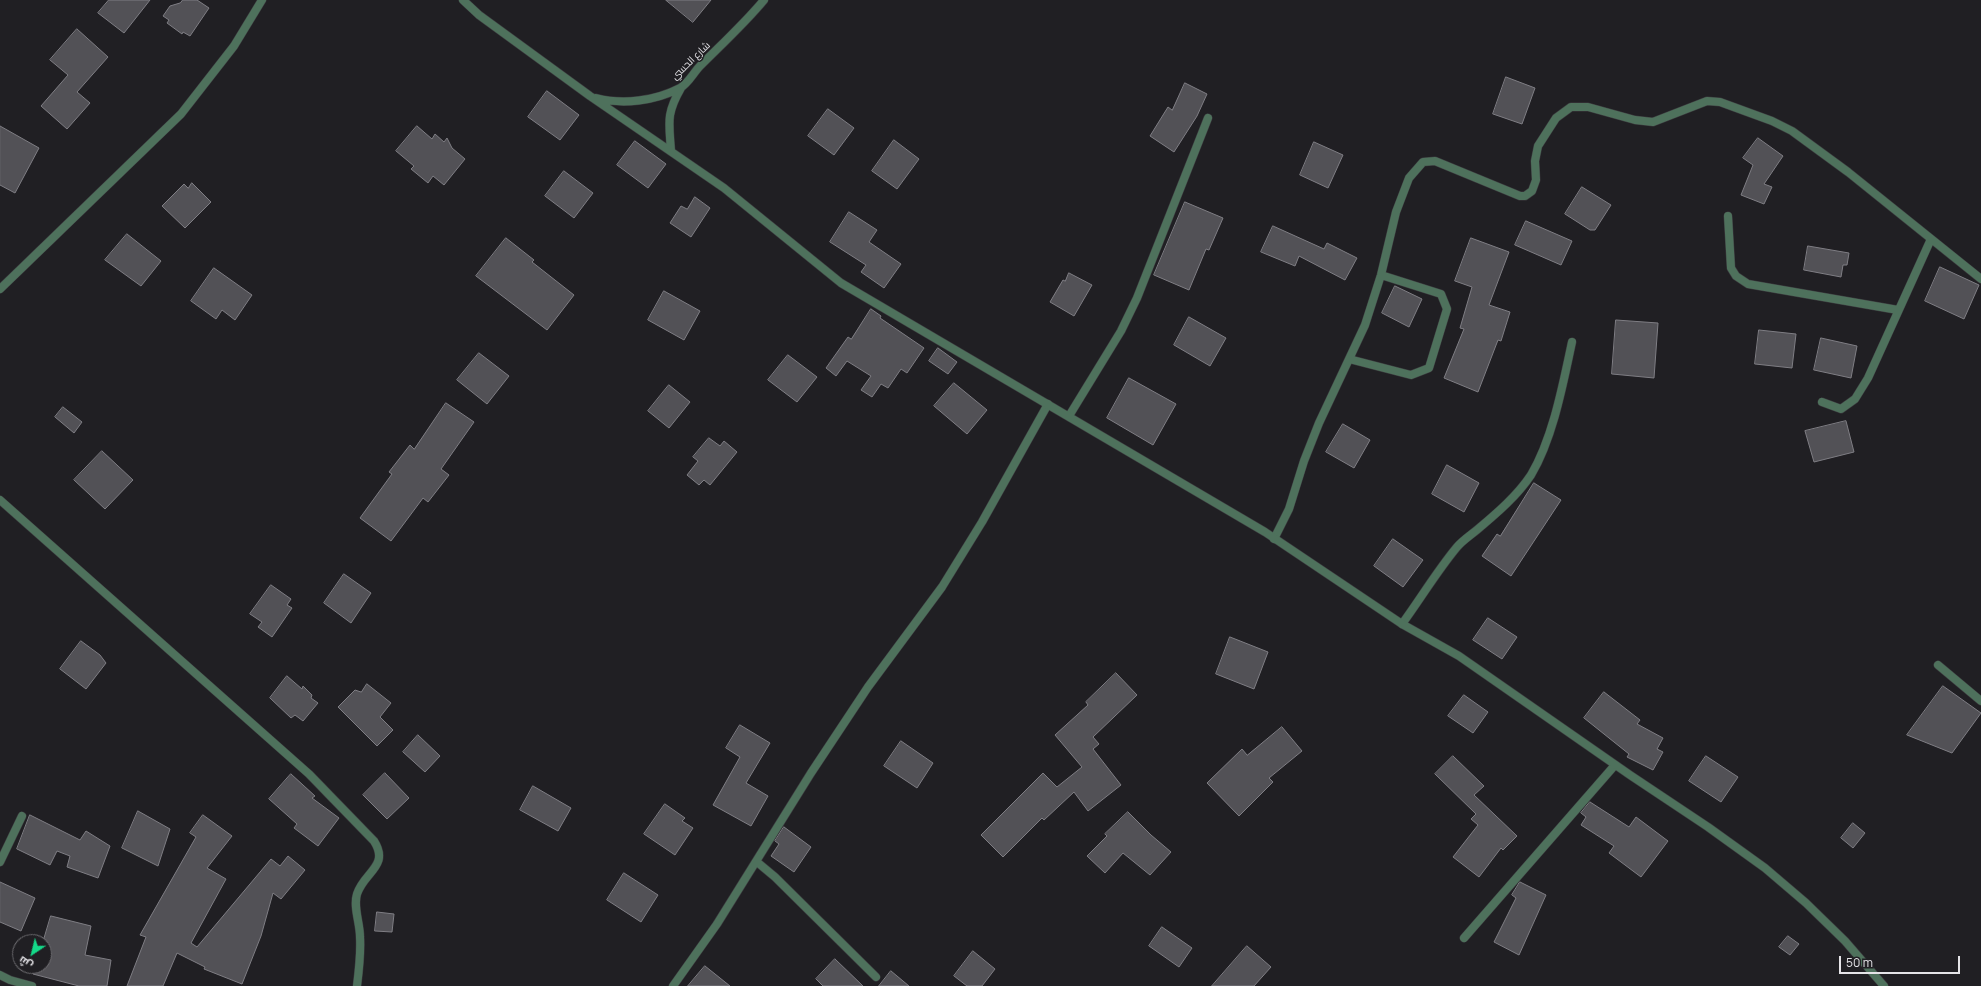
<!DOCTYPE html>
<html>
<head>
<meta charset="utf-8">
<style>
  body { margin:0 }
  #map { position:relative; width:1981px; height:986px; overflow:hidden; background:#201f23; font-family:Manrope,Cairo,sans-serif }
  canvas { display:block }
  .north { position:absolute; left:12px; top:934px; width:40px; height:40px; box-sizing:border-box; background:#201f23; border:1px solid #6f6e72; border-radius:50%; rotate:215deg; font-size:11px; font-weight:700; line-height:16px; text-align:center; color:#e5e4e8 }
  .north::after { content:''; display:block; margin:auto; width:14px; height:18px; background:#14d989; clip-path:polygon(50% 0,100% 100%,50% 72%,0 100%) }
  .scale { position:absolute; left:1839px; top:956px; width:121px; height:18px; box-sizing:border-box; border:2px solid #e5e4e8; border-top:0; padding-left:5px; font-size:12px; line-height:14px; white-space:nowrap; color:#e5e4e8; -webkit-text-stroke:3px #201f23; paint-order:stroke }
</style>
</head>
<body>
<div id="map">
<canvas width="1981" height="986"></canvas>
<div class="north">ش</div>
<div class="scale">50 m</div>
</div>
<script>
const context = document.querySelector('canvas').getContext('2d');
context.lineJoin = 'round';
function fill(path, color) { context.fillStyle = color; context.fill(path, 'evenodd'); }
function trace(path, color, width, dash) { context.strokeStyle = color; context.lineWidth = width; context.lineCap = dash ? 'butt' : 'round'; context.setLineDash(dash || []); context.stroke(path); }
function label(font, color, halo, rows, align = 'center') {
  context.font = font + ' Manrope,Cairo,sans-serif'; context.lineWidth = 3; context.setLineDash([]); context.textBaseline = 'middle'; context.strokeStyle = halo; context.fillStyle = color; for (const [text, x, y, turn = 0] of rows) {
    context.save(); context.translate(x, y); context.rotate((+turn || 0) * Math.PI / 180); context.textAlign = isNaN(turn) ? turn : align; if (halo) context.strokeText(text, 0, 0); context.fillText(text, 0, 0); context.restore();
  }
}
const building = new Path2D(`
  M 109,0 L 150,0 L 124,33 L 98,13 Z
  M 183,0 L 197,0 L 209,8 L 190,36 L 183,32 L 182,34 L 167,23 L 169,20 L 163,16 L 170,6 L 180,3 Z
  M 666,0 L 711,0 L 693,22 Z
  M 77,29 L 108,57 L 77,92 L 90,103 L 67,129 L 41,106 L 68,75 L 50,60 Z
  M 1506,77 L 1535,88 L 1522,124 L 1493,114 Z
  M 1185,83 L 1207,94 L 1197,116 L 1174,152 L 1150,136 L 1168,107 L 1172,110 Z
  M 547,91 L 579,115 L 560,140 L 528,117 Z
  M 828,109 L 854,128 L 834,155 L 808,136 Z
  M 0,126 L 39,148 L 15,193 L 0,185 Z
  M 417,126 L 432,139 L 435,134 L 444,142 L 447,138 L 452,148 L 465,159 L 444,185 L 433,176 L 428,183 L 411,169 L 414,166 L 396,151 Z
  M 1758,138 L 1783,156 L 1764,184 L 1772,187 L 1764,204 L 1741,195 L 1753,165 L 1743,158 Z
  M 894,140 L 919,159 L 897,189 L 872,171 Z
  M 635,141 L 666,164 L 648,188 L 617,165 Z
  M 1314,142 L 1343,155 L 1328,188 L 1300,175 Z
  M 564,171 L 593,193 L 574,218 L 545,196 Z
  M 192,183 L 211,202 L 185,228 L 162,206 L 184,184 L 188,188 Z
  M 1582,187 L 1611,205 L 1595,230 L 1590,230 L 1565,214 Z
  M 695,197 L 710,208 L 691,237 L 670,223 L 681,206 L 687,209 Z
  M 1185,202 L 1223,218 L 1209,250 L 1206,249 L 1189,290 L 1154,275 Z
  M 849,212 L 877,230 L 869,242 L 901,264 L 884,288 L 861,272 L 866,265 L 830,242 Z
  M 1526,221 L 1572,241 L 1561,265 L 1515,245 Z
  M 1273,226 L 1324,249 L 1327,243 L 1357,258 L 1345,280 L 1299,256 L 1295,266 L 1261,252 Z
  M 127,234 L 161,261 L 141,286 L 105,260 Z
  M 506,238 L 534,260 L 532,262 L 574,295 L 547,330 L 476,276 Z
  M 1471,238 L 1509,252 L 1489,305 L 1510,312 L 1501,341 L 1498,340 L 1478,392 L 1444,378 L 1464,329 L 1460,328 L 1472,287 L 1455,281 Z
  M 1808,246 L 1849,253 L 1847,265 L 1843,265 L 1841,277 L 1804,270 Z
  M 1940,267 L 1979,285 L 1964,319 L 1925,301 Z
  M 214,268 L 252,295 L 235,320 L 222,310 L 216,319 L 191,301 Z
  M 1069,273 L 1092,285 L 1074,316 L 1050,302 L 1063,280 L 1065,281 Z
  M 1395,286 L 1422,299 L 1409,327 L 1382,313 Z
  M 664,291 L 700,311 L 684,340 L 648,320 Z
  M 871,309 L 881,316 L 880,318 L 924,348 L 907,373 L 901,369 L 888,388 L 881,384 L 872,397 L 861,390 L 871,376 L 847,361 L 836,376 L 826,368 L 848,337 L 851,339 Z
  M 1189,317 L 1226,338 L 1210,366 L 1174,345 Z
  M 1616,320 L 1658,323 L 1654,378 L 1612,374 Z
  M 1759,330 L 1796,334 L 1792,368 L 1755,364 Z
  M 1821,338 L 1857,346 L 1851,378 L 1814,370 Z
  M 938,348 L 957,362 L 948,374 L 929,361 Z
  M 479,353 L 509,376 L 487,404 L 457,380 Z
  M 788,355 L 817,377 L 797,402 L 768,380 Z
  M 1129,378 L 1176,404 L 1153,445 L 1107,418 Z
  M 954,383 L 987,410 L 967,434 L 934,406 Z
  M 669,385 L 690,402 L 669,428 L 648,411 Z
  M 446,403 L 474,422 L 441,469 L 449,475 L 428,502 L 423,498 L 391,541 L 360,518 L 392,474 L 389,472 L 410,445 L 414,449 Z
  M 63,407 L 82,422 L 74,433 L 55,417 Z
  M 1846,421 L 1854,452 L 1814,462 L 1805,431 Z
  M 1343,424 L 1370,440 L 1354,468 L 1326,452 Z
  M 709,438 L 720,446 L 724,441 L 737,452 L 710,485 L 704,480 L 699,485 L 687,475 L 698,461 L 693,457 Z
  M 102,451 L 133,480 L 105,509 L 74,480 Z
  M 1447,465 L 1479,483 L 1464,512 L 1432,494 Z
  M 1534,483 L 1561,500 L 1511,576 L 1482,556 L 1497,534 L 1500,536 Z
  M 1393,539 L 1423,560 L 1403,587 L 1374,566 Z
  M 344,574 L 371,593 L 351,623 L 324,603 Z
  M 271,585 L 291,599 L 287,605 L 292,608 L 272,637 L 258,627 L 262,622 L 250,614 Z
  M 1488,618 L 1517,637 L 1502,659 L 1473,640 Z
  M 1230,637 L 1268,652 L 1254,689 L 1216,674 Z
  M 81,641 L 100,655 L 106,663 L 86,689 L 60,669 Z
  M 1116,673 L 1137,695 L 1093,737 L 1099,744 L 1093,749 L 1121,785 L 1088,811 L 1074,792 L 1044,820 L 1042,818 L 1003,857 L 981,835 L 1043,773 L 1057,787 L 1082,767 L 1055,735 L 1088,705 L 1086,702 Z
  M 287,676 L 302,689 L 303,686 L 312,695 L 311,698 L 318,703 L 303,721 L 295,715 L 291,718 L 270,698 Z
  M 367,684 L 391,703 L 380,717 L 393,730 L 377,746 L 338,707 L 355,690 L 361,692 Z
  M 1943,686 L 1981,713 L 1952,753 L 1907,735 Z
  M 1604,692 L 1640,720 L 1637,724 L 1663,738 L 1657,749 L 1663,752 L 1653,770 L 1627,757 L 1629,754 L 1584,718 Z
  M 1464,695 L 1488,712 L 1473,733 L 1448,716 Z
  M 740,725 L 770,743 L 746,783 L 768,796 L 751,826 L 713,805 L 740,757 L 726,748 Z
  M 1282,727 L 1302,751 L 1269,778 L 1273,782 L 1239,816 L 1207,783 L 1242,749 L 1247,755 Z
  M 418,735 L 440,756 L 425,772 L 403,752 Z
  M 901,741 L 933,763 L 917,788 L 884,766 Z
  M 1453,756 L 1484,786 L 1474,795 L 1517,836 L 1503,850 L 1501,848 L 1479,877 L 1453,857 L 1478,825 L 1471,819 L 1476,814 L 1435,774 Z
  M 1706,756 L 1738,777 L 1721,802 L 1689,781 Z
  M 385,773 L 409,798 L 387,819 L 363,795 Z
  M 291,774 L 315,796 L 312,798 L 339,818 L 318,846 L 294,828 L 297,824 L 269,799 Z
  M 533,786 L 571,808 L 558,831 L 520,810 Z
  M 1590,802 L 1629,827 L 1636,817 L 1668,841 L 1641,877 L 1609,853 L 1614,846 L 1581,825 L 1586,817 L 1581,813 Z
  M 665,804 L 685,818 L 682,821 L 693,828 L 675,855 L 644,834 Z
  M 138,811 L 170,829 L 158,866 L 122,848 Z
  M 1128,812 L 1151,835 L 1171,852 L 1150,875 L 1123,853 L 1105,873 L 1087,856 L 1107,836 L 1105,834 Z
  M 30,815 L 80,840 L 86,831 L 110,846 L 98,878 L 67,867 L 70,856 L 57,851 L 50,865 L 17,849 Z
  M 203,815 L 232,836 L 207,868 L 226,879 L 191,943 L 197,947 L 271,859 L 280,866 L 288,856 L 305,870 L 281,899 L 273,893 L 261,936 L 242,984 L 204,969 L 205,967 L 177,953 L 163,986 L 127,986 L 146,937 L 140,935 L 196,837 L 190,833 Z
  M 1853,823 L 1865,833 L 1853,848 L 1841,838 Z
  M 784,827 L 811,847 L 794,872 L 771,856 L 779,844 L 775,841 Z
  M 624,873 L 658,895 L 641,922 L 607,900 Z
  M 0,882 L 35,898 L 21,931 L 0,922 Z
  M 1520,882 L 1546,895 L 1519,955 L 1494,942 L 1516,898 L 1512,895 Z
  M 377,912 L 394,914 L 392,932 L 375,931 Z
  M 51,916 L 91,926 L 85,955 L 111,960 L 107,986 L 79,986 L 33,974 L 35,966 L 44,966 L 43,942 Z
  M 1162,927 L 1192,948 L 1179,967 L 1149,946 Z
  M 1788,936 L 1799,944 L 1790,955 L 1779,947 Z
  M 1247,946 L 1271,967 L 1254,986 L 1212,986 Z
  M 973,951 L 995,969 L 982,986 L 967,986 L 954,976 Z
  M 835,959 L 863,986 L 823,986 L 816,979 Z
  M 705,966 L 730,986 L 688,986 Z
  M 891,971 L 909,986 L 879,986 Z`);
const minor = new Path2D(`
  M 1728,216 L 1731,268 L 1736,276 L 1748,284 L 1898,310
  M 0,289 L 181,114 L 234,46 L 262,0
  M 1349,359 L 1411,375 L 1429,368 L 1447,309 L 1441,294 L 1381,275
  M 1822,402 L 1841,409 L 1855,399 L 1868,378 L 1931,239
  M 1069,416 L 1121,331 L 1137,298 L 1208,118
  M 0,500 L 309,774 L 374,841 C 390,866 364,872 357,894 C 353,907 360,923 360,937 C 361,953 359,970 357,986
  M 1274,539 L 1289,509 L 1304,461 L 1319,423 L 1365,325 L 1381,275 L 1396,212 L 1409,178 L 1423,162 L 1435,161 L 1520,196 L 1525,196 L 1532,191 L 1536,180 L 1535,161 L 1538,146 L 1556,118 L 1571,107 L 1588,107 L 1635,120 L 1653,122 L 1707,101 L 1720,102 L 1772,121 L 1792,131 L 1848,172 L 1981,279
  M 1402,624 C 1421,598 1437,571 1457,547 C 1463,540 1471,535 1478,529 C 1497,513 1517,496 1531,475 C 1553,438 1563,384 1572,342
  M 1938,665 L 1981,701
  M 0,862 L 22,816
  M 757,862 L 775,877 L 876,977
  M 1464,938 L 1615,765
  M 0,975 L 10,980 L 32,986
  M 673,986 L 717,924 L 811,773 L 868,687 L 942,587 L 982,522 L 1048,404`);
const tertiary = new Path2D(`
  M 463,0 L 479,15 L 590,96 L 724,188 L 841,283 L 1265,532 L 1402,624 L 1459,656 L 1630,775 L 1708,827 L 1765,868 L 1806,903 L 1845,941 L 1884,986
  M 596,98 C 623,105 655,101 680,88 C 688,84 694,72 700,66 C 722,44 744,24 764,0
  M 671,151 C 669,122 666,114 681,88`);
const streetNames = [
  ["شارع الحسي",691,61,-44]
];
fill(building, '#525156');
trace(building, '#7f7e84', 1);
trace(minor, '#3c3b3f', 9);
trace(tertiary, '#3c3b3f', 9);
trace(minor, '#4e715c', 8);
trace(tertiary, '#4e715c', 8);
label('10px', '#e5e4e8', '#201f23', streetNames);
</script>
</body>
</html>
